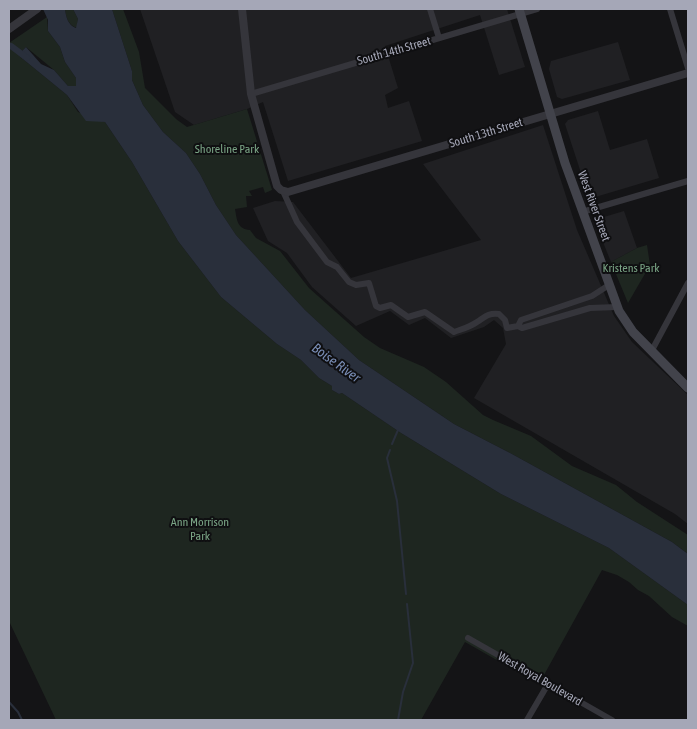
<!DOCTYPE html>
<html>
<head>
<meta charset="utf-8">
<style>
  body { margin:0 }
  #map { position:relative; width:697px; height:729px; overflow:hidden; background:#141416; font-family:"Asap Condensed",sans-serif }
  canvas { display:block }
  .frame { position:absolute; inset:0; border:10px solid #a5a7b7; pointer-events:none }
</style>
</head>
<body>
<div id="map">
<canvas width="697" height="729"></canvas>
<div class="frame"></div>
</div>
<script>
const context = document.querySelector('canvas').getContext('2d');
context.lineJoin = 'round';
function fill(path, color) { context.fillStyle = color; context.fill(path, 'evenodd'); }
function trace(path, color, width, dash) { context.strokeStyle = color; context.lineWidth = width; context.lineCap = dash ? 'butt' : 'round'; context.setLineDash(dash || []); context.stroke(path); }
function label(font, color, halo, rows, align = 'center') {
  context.font = font + ' "Asap Condensed",sans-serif'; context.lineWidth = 4; context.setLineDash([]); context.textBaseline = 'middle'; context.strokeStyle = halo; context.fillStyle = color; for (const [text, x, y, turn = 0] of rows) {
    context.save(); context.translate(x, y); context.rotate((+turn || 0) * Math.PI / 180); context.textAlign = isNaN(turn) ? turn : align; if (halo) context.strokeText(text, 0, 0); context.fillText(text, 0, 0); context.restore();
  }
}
const built = new Path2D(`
  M 140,9 L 507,9 L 525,67 L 499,75 L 480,15 L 385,46 L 398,88 L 385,95 L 388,108 L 409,101 L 422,141 L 288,181 L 263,102 L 247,109 L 194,125 L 175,112 Z
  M 618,42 L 630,80 L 562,99 L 557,97 L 549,69 L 551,61 Z
  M 598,111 L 610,150 L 647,139 L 659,178 L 592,198 L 582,176 L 565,124 L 568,120 Z
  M 543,125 L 577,230 L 614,316 L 632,342 L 688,395 L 688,524 L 675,514 L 474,398 L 506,344 L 503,328 L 494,320 L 484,327 L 451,338 L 425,318 L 409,325 L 390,311 L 356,326 L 312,287 L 287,253 L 268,241 L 253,208 L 275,201 L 293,202 L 351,278 L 481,240 L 423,164 Z
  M 624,211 L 637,248 L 611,262 L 594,220 Z`);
const green = new Path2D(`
  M 65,9 L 73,9 L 78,19 L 77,28 C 68,25 66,17 65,9 Z
  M 112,9 L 123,9 L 139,52 L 145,88 L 176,119 L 187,127 L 247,109 L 272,190 L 265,193 L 263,187 L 249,191 L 252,196 L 246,196 L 247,207 L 235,209 C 237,220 237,229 250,230 L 256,238 L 280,251 L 309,288 L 364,337 L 380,348 L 424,367 L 446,382 L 483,415 L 493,420 L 531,436 L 572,466 L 616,485 L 637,502 L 688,535 L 688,554 L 672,542 L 512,454 L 454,424 L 359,360 L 305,310 L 236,235 L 216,205 L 200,174 L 186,153 L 163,132 L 143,105 L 132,80 L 132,71 Z
  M 47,17 L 48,31 L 60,47 L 65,62 L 76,78 L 76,87 L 68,86 L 54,70 L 26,47 L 18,55 L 67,95 L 78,112 L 105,122 L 132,162 L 178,241 L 221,297 L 277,344 L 301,360 L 319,378 L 332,386 L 332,390 L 339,394 L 342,393 L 401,433 L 501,494 L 609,548 L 688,605 L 688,626 L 672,617 L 649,596 L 638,590 L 629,582 L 617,575 L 602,570 L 539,684 L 465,642 L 421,720 L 56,720 L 9,621 L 9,43 Z
  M 647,245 L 650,265 L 628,303 L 611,262 L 637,248 Z`);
const water = new Path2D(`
  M 43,9 L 65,9 C 66,17 68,25 76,28 L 78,19 L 73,9 L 112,9 L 132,71 L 132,80 L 143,105 L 163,132 L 186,153 L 200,174 L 216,205 L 236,235 L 305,310 L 359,360 L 454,424 L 512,454 L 672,542 L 688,554 L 688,605 L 609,548 L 501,494 L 401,433 L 342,393 L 339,394 L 332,390 L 332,386 L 319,378 L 301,360 L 277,344 L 221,297 L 178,241 L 132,162 L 105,122 L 86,121 L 67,95 L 18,55 L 26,47 L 41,64 L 54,70 L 68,86 L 76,86 L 76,78 L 65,62 L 60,47 L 48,31 L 48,20 Z`);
const stream = new Path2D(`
  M 392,444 L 398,430
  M 390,450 L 387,458 L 397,501 L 406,594
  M 9,702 L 18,712 L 22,720
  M 398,720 L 403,692 L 413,663 L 407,604`);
const canal = new Path2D(`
  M 11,46 L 27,58`);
const minor = new Path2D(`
  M 430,9 L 439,38
  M 670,9 L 688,68
  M 251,94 L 537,9
  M 283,191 L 297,222 L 327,262 L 337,267 L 349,282 L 356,285 L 369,283 L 376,306 L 380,308 L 391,305 L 408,317 L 425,312 L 454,332 C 462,329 470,327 477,322 C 486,316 488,313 499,314 L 505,320 L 507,328 L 518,326 L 522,328 L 590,308 L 617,307
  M 582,212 L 688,181
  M 518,326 L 521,320 L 592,296 L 609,285
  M 651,352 L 688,283
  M 468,638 L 612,720
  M 527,720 L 548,684`);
const tertiary = new Path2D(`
  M 242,9 L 251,94 L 277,186 L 281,190 L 288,192 L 688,73
  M 9,29 L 37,9`);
const secondary = new Path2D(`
  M 519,9 L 565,163 L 619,311 L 633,332 L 688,388`);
const streetNames = [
  ["South 14th Street",394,51,-16],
  ["South 13th Street",486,133,-17],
  ["West River Street",594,206,70],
  ["West Royal Boulevard",540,679,30]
];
const parkNames = [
  ["Shoreline Park",227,149],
  ["Kristens Park",631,268],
  ["Ann Morrison",200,522],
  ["Park",200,536]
];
const waterNames = [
  ["Boise River",336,363,36]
];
fill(built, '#202023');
fill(green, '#1e2620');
fill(water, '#292f3b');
trace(stream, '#292f3b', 2);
trace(canal, '#292f3b', 6);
trace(minor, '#35353b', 6);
trace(tertiary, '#35353b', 8);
trace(secondary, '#42434b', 9);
label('12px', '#a5a7b7', '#0f0f11', streetNames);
label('12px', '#7aa485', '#0f0f11', parkNames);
label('italic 14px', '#798db5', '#0f0f11', waterNames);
</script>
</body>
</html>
